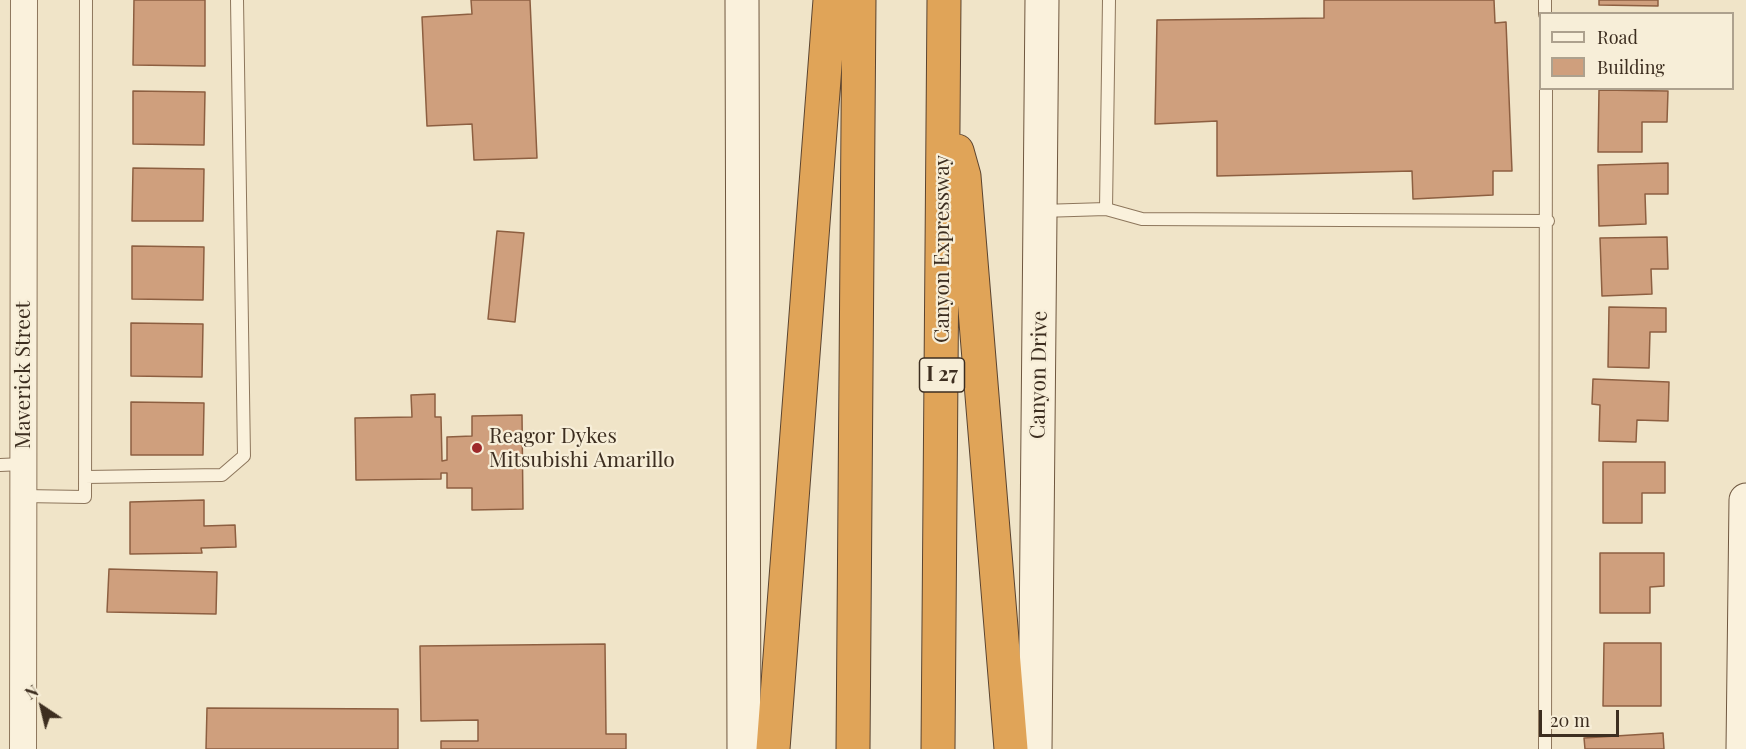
<!DOCTYPE html>
<html>
<head>
<meta charset="utf-8">
<style>
  body { margin:0 }
  #map { position:relative; width:1746px; height:749px; overflow:hidden; background:#f0e4c8; font-family:"Playfair Display",serif }
  canvas { display:block }
  .legend { position:absolute; left:1539px; top:12px; width:195px; height:78px; box-sizing:border-box; background:#f7eed8; border:2px solid #ada18e; margin:0; padding:8px 10px; list-style:none; font-size:18px; color:#3d2e20 }
  .legend li { display:flex; align-items:center; gap:12px; height:30px }
  .legend b { width:30px; border:2px solid #ada18e }
  .north { position:absolute; left:12px; top:677px; width:60px; height:60px; -webkit-text-stroke:4px #f7eed8; paint-order:stroke; rotate:325deg; font-size:16px; font-weight:700; line-height:24px; text-align:center; color:#3d2e20 }
  .north::after { content:''; display:block; margin:auto; width:21px; height:27px; background:#3d2e20; clip-path:polygon(50% 0,100% 100%,50% 72%,0 100%) }
  .scale { position:absolute; left:1539px; top:710px; width:80px; height:27px; box-sizing:border-box; border:3px solid #3d2e20; border-top:0; padding-left:8px; font-size:18px; line-height:21px; white-space:nowrap; color:#3d2e20; -webkit-text-stroke:4px #f7eed8; paint-order:stroke }
</style>
</head>
<body>
<div id="map">
<canvas width="1746" height="749"></canvas>
<ul class="legend">
<li><b style="height:8px;background:#faf1dc"></b>Road</li>
<li><b style="height:16px;background:#cf9f7d"></b>Building</li>
</ul>
<div class="north">N</div>
<div class="scale">20 m</div>
</div>
<script>
const context = document.querySelector('canvas').getContext('2d');
context.lineJoin = 'round';
function fill(path, color) { context.fillStyle = color; context.fill(path, 'evenodd'); }
function trace(path, color, width, dash) { context.strokeStyle = color; context.lineWidth = width; context.lineCap = dash ? 'butt' : 'round'; context.setLineDash(dash || []); context.stroke(path); }
function label(font, color, halo, rows, align = 'center') {
  context.font = font + ' "Playfair Display",serif'; context.lineWidth = 4.5; context.setLineDash([]); context.textBaseline = 'middle'; context.strokeStyle = halo; context.fillStyle = color; for (const [text, x, y, turn = 0] of rows) {
    context.save(); context.translate(x, y); context.rotate((+turn || 0) * Math.PI / 180); context.textAlign = isNaN(turn) ? turn : align; if (halo) context.strokeText(text, 0, 0); context.fillText(text, 0, 0); context.restore();
  }
}
const building = new Path2D(`
  M 134,0 L 205,0 L 205,66 L 133,65 Z
  M 471,0 L 530,0 L 537,158 L 474,160 L 472,124 L 427,126 L 422,17 L 472,14 Z
  M 1324,0 L 1494,0 L 1495,23 L 1506,22 L 1512,171 L 1493,171 L 1493,195 L 1413,199 L 1412,171 L 1217,176 L 1217,121 L 1155,124 L 1157,20 L 1324,18 Z
  M 1599,0 L 1658,0 L 1658,6 L 1599,5 Z
  M 1599,90 L 1668,91 L 1667,122 L 1642,122 L 1642,152 L 1598,152 Z
  M 133,91 L 205,92 L 204,145 L 133,144 Z
  M 1668,163 L 1668,194 L 1645,194 L 1646,224 L 1599,226 L 1598,165 Z
  M 133,168 L 204,169 L 203,221 L 132,221 Z
  M 497,231 L 524,233 L 515,322 L 488,319 Z
  M 1667,237 L 1668,269 L 1651,269 L 1652,294 L 1602,296 L 1600,238 Z
  M 132,246 L 204,247 L 203,300 L 132,299 Z
  M 1609,307 L 1666,308 L 1666,332 L 1650,332 L 1649,368 L 1608,367 Z
  M 131,323 L 203,324 L 202,377 L 131,376 Z
  M 1593,379 L 1669,382 L 1668,421 L 1637,420 L 1636,442 L 1599,441 L 1600,405 L 1592,404 Z
  M 435,394 L 435,417 L 441,417 L 442,461 L 447,460 L 447,437 L 472,436 L 472,416 L 522,415 L 523,509 L 472,510 L 472,488 L 447,488 L 447,473 L 441,473 L 441,479 L 356,480 L 355,418 L 412,417 L 411,395 Z
  M 131,402 L 204,403 L 203,455 L 131,455 Z
  M 1603,462 L 1665,462 L 1665,493 L 1642,493 L 1642,523 L 1603,523 Z
  M 204,500 L 204,526 L 235,525 L 236,547 L 201,548 L 202,553 L 130,554 L 130,502 Z
  M 1600,553 L 1664,553 L 1664,586 L 1650,587 L 1650,613 L 1600,613 Z
  M 109,569 L 217,572 L 216,614 L 107,612 Z
  M 1604,643 L 1661,643 L 1661,706 L 1603,706 Z
  M 605,644 L 606,734 L 626,734 L 626,749 L 441,749 L 441,741 L 478,741 L 478,720 L 421,721 L 420,646 Z
  M 207,708 L 398,709 L 398,749 L 206,749 Z
  M 1663,733 L 1664,749 L 1585,749 L 1584,738 Z`);
const service = new Path2D(`
  M 1545,0 L 1545,14
  M 1106,209 L 1142,219 L 1548,221
  M 1041,211 L 1106,209 L 1109,0
  M 0,465 L 23,464
  M 85,477 L 222,475 L 244,456 L 237,0
  M 23,496 L 85,497 L 86,0
  M 1545,749 L 1546,88`);
const minor = new Path2D(`
  M 23,749 L 24,0`);
const secondary = new Path2D(`
  M 742,0 L 744,749
  M 1035,749 L 1042,0
  M 1743,749 L 1746,500`);
const motorway = new Path2D(`
  M 957,151 L 964,176 L 1011,749
  M 773,749 L 830,0
  M 853,749 L 859,0
  M 938,749 L 944,0`);
const markers = [
  [477,448,6,"#9e2a2b"]
];
const shields = [
  [942,375,45]
];
const shieldNames = [
  ["I 27",942,375]
];
const streetNames = [
  ["Canyon Expressway",942,249,-90],
  ["Maverick Street",23,375,-90],
  ["Canyon Drive",1039,375,-89]
];
const poiNames = [
  ["Reagor Dykes",489,436],
  ["Mitsubishi Amarillo",489,460]
];
fill(building, '#cf9f7d');
trace(building, '#8d5f41', 1.5);
trace(service, '#8d765c', 14);
trace(minor, '#8d765c', 28);
trace(secondary, '#6f573f', 35);
trace(motorway, '#5b4430', 35);
trace(service, '#faf1dc', 12);
trace(minor, '#faf1dc', 26);
trace(secondary, '#faf1dc', 33);
trace(motorway, '#e0a458', 33);
for (const [x, y, r, color] of markers) { const dot = new Path2D(); dot.arc(x, y, r, 0, 2 * Math.PI); context.fillStyle = color; context.fill(dot); trace(dot, '#f7eed8', 2); }
for (const [x, y, w] of shields) { const box = new Path2D(); box.roundRect(x - w / 2, y - 17, w, 34, 4.5); context.fillStyle = '#f7eed8'; context.fill(box); trace(box, '#3d2e20', 1.5); }
label('bold 20px', '#3d2e20', null, shieldNames);
label('21px', '#3d2e20', '#f7eed8', streetNames);
label('21px', '#3d2e20', '#f7eed8', poiNames, 'left');
</script>
</body>
</html>
